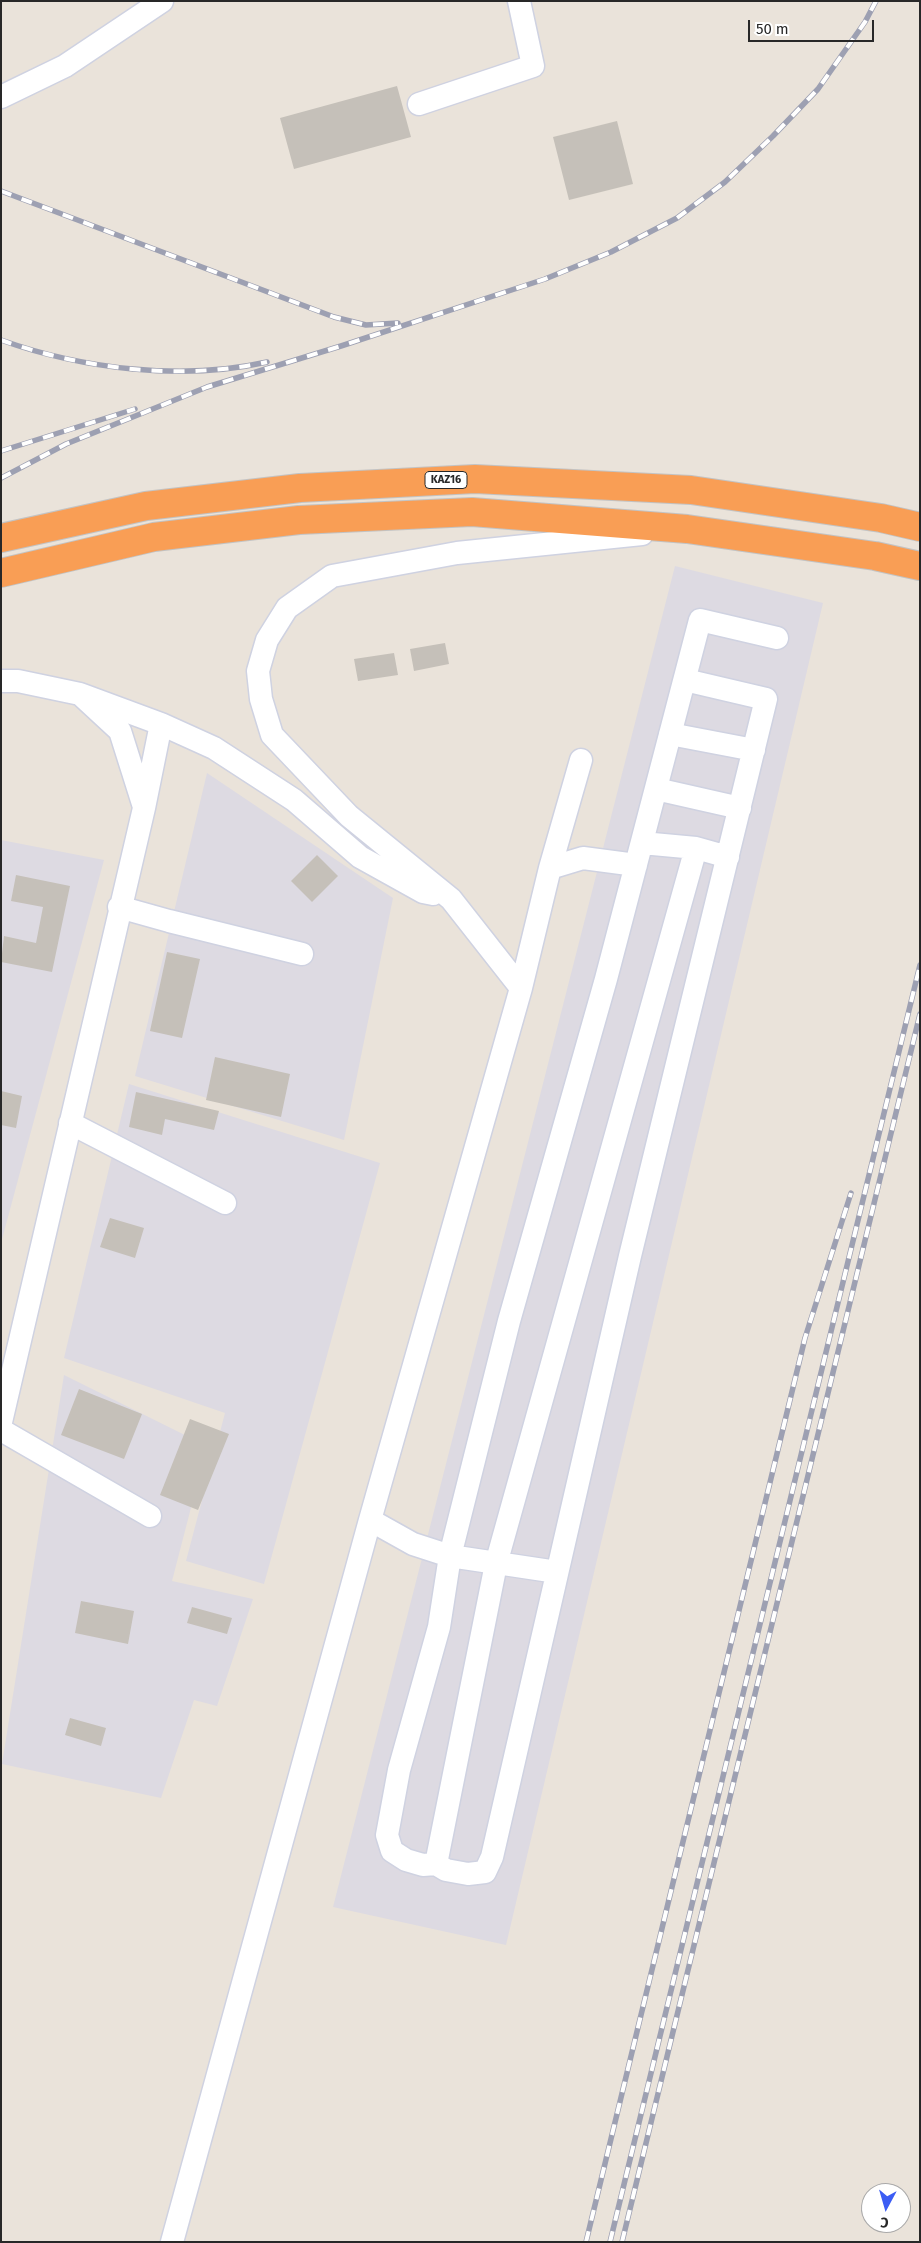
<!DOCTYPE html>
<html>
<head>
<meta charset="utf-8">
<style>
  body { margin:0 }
  #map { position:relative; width:921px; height:2243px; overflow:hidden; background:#eae3da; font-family:"Fira Sans",sans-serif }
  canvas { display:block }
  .frame { position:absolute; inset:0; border:2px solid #282828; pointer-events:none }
  .north { position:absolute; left:861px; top:2183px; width:50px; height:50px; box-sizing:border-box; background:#fff; border:1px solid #a9a9a9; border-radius:50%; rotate:186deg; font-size:14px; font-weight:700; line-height:20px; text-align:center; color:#282828 }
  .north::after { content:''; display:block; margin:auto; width:18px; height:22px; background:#3c5df4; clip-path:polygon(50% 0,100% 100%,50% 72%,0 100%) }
  .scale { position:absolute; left:748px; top:20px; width:126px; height:22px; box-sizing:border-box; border:2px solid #282828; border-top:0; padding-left:6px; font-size:15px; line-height:18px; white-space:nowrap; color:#282828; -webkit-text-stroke:4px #fff; paint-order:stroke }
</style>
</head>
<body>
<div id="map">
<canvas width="921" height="2243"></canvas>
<div class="frame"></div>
<div class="north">С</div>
<div class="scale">50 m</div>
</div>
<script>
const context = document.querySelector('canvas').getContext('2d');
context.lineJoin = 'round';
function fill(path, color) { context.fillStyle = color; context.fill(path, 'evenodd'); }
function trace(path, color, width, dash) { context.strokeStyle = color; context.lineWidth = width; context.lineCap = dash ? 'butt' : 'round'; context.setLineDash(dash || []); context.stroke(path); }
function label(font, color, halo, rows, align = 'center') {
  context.font = font + ' "Fira Sans",sans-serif'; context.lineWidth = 4.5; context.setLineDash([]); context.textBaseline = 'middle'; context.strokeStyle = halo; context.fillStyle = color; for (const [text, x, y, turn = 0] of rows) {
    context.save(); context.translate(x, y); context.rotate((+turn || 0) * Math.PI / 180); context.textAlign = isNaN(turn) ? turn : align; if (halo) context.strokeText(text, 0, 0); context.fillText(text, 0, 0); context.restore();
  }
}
const industrial = new Path2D(`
  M 675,566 L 823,603 L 506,1945 L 333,1907 Z
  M 207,773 L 393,898 L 344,1140 L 135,1076 Z
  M 1,840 L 104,860 L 1,1243 Z
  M 129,1084 L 380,1163 L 264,1584 L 186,1561 L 225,1413 L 64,1358 Z
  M 64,1375 L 207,1446 L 172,1581 L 253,1599 L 217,1706 L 194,1700 L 161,1798 L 2,1764 Z`);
const building = new Path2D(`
  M 397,86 L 411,137 L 294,169 L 280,118 Z
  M 617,121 L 633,184 L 569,200 L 553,137 Z
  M 445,643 L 449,664 L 414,671 L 410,649 Z
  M 394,653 L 398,675 L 358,681 L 354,659 Z
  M 317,855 L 338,876 L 312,902 L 291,881 Z
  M 16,875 L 70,886 L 52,972 L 1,962 L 4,936 L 36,943 L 43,907 L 11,901 Z
  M 167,952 L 200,959 L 182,1038 L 150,1031 Z
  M 215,1057 L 290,1074 L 281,1117 L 206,1100 Z
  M 1,1091 L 22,1096 L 16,1128 L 1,1125 Z
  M 136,1092 L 219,1111 L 214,1130 L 165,1119 L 162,1135 L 129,1127 Z
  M 110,1218 L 144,1228 L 135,1258 L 100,1247 Z
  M 79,1389 L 142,1414 L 124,1459 L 61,1435 Z
  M 190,1419 L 229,1434 L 198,1510 L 160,1495 Z
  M 81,1601 L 134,1611 L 128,1644 L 75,1633 Z
  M 192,1607 L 232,1618 L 227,1634 L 187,1623 Z
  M 70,1718 L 106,1728 L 101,1746 L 65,1735 Z`);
const minor = new Path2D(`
  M 1,97 L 65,66 L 162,1
  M 419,104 L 533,66 L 519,1
  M 685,680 L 766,699 L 630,1256 L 492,1857 L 485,1872 L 468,1874 L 446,1870 L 436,1864 L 423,1865 L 406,1860 L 392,1851 L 387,1835 L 399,1770 L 439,1627 L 450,1556 L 509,1321 L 606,979 L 700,620 L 777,638
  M 1,681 L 18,681 L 80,694 L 120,731 L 144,807
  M 80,694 L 161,724 L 214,748 L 294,800 L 360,857 L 423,892 L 433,894
  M 670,734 L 754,750
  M 656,789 L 740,808
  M 642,843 L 696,848 L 728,857
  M 550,868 L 583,858 L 636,865
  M 119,907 L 169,921 L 302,954
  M 521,988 L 451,899 L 349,816 L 272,735 L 261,699 L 258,671 L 267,640 L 287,608 L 332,576 L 457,553 L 642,534
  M 70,1123 L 225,1203
  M 1,1422 L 144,808 L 161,724
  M 1,1430 L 150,1516
  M 370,1520 L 413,1544 L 450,1556 L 557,1572
  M 436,1864 L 496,1564 L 696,848
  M 172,2242 L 370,1520 L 521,988 L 550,868 L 581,760`);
const highway = new Path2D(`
  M 1,538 L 146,506 L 300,488 L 475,479 L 691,490 L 881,518 L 920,527
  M 1,573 L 154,537 L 299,520 L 472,512 L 687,529 L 875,556 L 920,566`);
const rail = new Path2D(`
  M 1,191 L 334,317 L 366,325 L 398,323
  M 1,340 C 82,369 183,381 267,362
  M 1,451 L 135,409
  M 1,478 L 66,444 L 207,387 L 341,346 L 545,279 L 611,252 L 677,218 L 725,182 L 773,136 L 818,89 L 865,22 L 876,1
  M 586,2242 L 805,1338 L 851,1193
  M 610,2242 L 920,965
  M 622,2242 L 920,1014`);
const shields = [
  [446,480,42]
];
const shieldNames = [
  ["KAZ16",446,480]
];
fill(industrial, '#dddae2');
fill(building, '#c5c0b9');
trace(minor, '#cfd2e1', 25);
trace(highway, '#c3c3c3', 30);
trace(minor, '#fff', 22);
trace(highway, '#f99e55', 28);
trace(rail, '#9da0b2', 5.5);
trace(rail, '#fff', 4, [11]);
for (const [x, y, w] of shields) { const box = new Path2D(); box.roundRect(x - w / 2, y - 8.5, w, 17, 4); context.fillStyle = '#fff'; context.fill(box); trace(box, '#282828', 1); }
label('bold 11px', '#282828', null, shieldNames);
</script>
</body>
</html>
